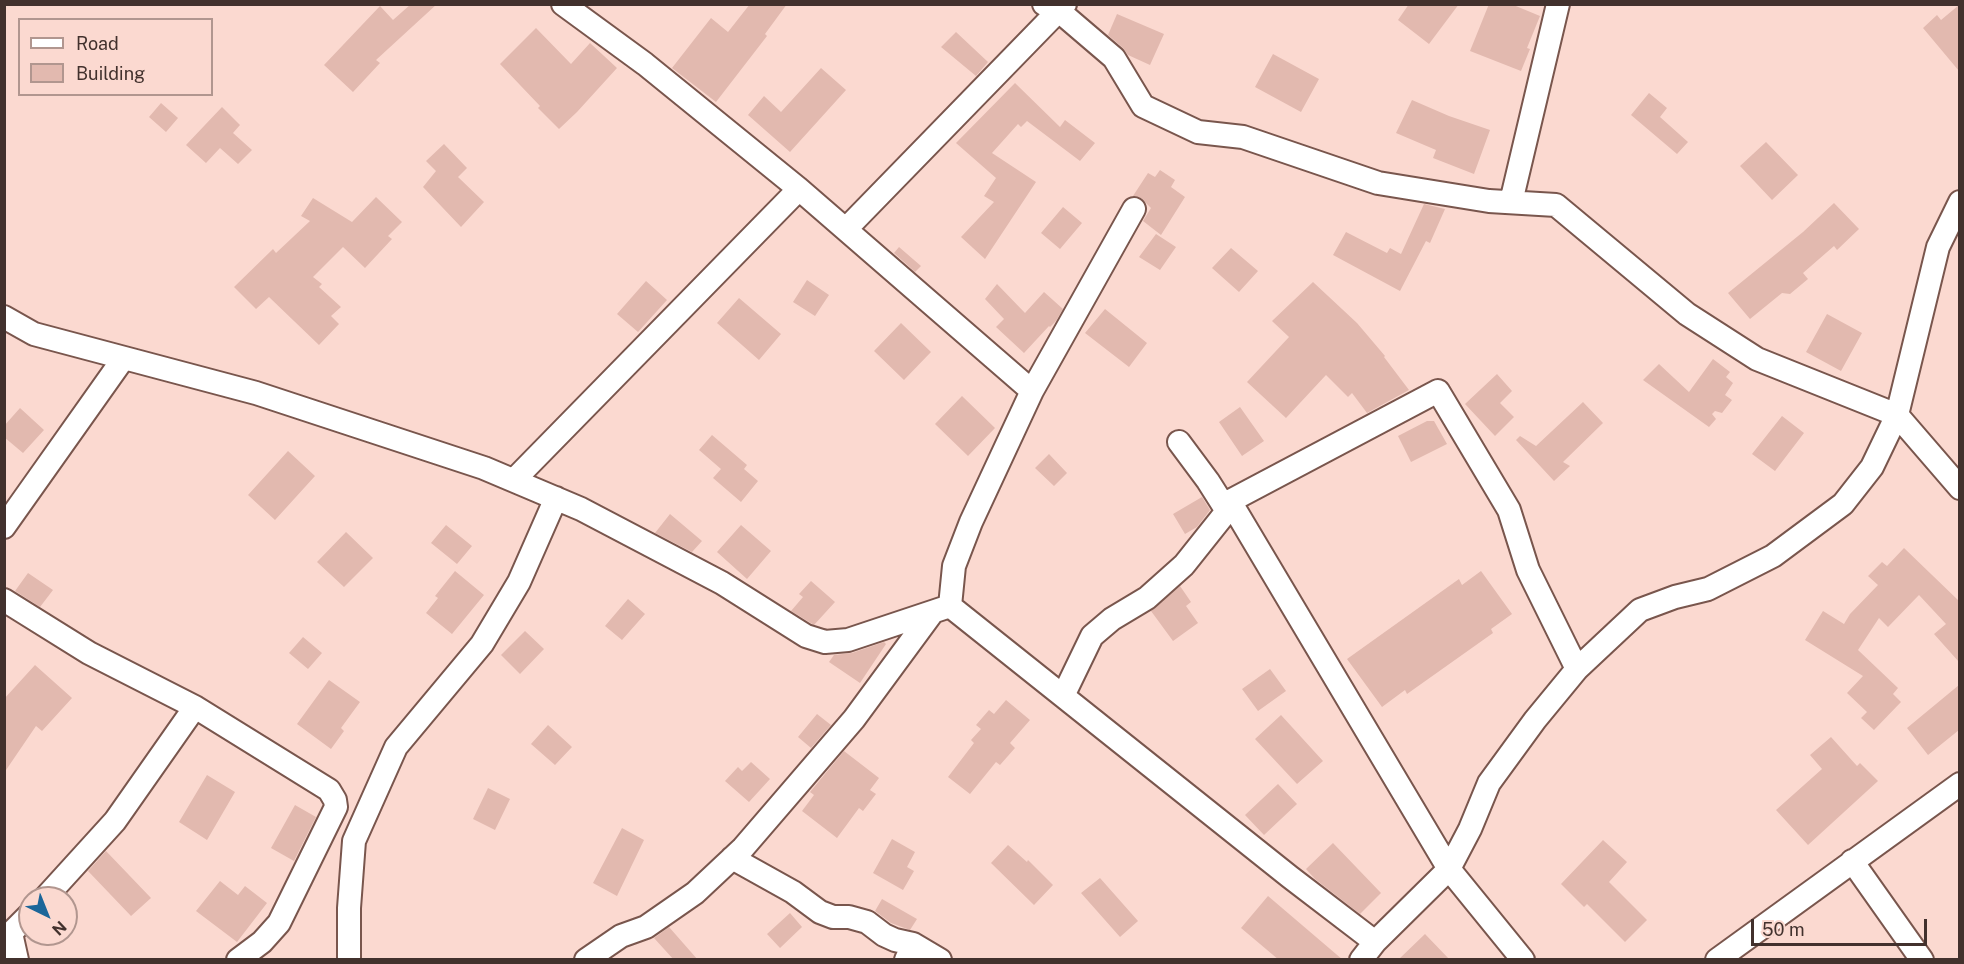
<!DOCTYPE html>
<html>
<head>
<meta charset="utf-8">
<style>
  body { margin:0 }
  #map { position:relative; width:1964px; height:964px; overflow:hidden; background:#fbd9d0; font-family:"Public Sans",sans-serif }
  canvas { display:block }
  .frame { position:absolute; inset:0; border:6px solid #42312d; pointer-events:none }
  .legend { position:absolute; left:18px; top:18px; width:195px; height:78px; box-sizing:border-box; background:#fbd9d0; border:2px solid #b1968f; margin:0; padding:8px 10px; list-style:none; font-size:18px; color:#42312d }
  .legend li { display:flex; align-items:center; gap:12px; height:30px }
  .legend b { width:30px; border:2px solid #b1968f }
  .north { position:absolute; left:18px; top:886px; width:60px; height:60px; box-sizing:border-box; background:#fbd9d0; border:2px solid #b1968f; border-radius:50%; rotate:137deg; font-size:16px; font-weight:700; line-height:24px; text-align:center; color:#42312d }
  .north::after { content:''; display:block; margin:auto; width:21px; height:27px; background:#1c6699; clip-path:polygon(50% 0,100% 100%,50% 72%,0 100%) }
  .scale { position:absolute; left:1751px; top:919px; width:176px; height:27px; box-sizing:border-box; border:3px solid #42312d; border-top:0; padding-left:8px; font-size:18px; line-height:21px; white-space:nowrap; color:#42312d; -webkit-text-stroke:4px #fbd9d0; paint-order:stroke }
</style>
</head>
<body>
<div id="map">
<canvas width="1964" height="964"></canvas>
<div class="frame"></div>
<ul class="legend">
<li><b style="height:8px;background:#fff"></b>Road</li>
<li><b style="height:16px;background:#e2b9af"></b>Building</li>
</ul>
<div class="north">N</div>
<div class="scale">50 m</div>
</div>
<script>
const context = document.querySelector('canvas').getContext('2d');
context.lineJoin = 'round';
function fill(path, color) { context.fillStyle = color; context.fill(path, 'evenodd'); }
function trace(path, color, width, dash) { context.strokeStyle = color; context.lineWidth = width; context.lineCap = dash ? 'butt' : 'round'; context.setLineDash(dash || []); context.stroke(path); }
const building = new Path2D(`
  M 411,4 L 437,4 L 376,60 L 380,63 L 353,92 L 324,65 L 380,6 L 393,20 Z
  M 750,4 L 787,4 L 765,34 L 767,36 L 716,102 L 672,68 L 711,18 L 728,32 Z
  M 1409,4 L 1459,4 L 1429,44 L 1398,20 Z
  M 1489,4 L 1511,4 L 1540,16 L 1527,48 L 1530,49 L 1521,71 L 1470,51 Z
  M 1959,5 L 1959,71 L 1923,28 L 1937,15 L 1941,20 Z
  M 1117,14 L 1164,34 L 1150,65 L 1128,55 L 1123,48 L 1108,35 Z
  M 536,28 L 571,64 L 590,43 L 617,68 L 577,112 L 559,129 L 538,108 L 540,106 L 500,64 Z
  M 956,32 L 988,62 L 976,76 L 941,47 Z
  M 1273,54 L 1319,79 L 1301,112 L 1255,87 Z
  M 821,68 L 846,90 L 790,152 L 748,115 L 764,96 L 781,112 Z
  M 1015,83 L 1060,127 L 1065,120 L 1095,143 L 1080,161 L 1027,121 L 1021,127 L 1018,124 L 992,153 L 1036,182 L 985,259 L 961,237 L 994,202 L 984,196 L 996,178 L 956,143 Z
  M 1649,93 L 1667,108 L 1660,117 L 1688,142 L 1677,154 L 1631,115 Z
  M 1412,100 L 1449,116 L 1490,130 L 1474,174 L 1433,158 L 1436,150 L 1396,133 Z
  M 161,103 L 178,118 L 166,132 L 149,117 Z
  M 222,107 L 240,125 L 233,133 L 252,150 L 238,164 L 220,148 L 206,163 L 186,145 Z
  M 1766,142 L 1798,175 L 1772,200 L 1740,166 Z
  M 444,144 L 467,168 L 458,177 L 484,202 L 461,227 L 423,187 L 436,171 L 426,161 Z
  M 1160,170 L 1175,180 L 1171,187 L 1185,197 L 1161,235 L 1143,221 L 1151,208 L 1141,198 L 1133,196 L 1148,173 L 1155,177 Z
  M 376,197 L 402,222 L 388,236 L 392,239 L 365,268 L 343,247 L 313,277 L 322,284 L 319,287 L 341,307 L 331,316 L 339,324 L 319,345 L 269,297 L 256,309 L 234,287 L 273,249 L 276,253 L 310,221 L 301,216 L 313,198 L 352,222 Z
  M 1834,203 L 1859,229 L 1837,250 L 1834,246 L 1803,273 L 1808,279 L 1790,294 L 1782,293 L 1750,319 L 1728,293 L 1803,232 Z
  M 1424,204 L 1445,209 L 1430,243 L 1426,241 L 1400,291 L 1333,255 L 1346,232 L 1387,253 L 1390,248 L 1401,254 Z
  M 1063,207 L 1082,223 L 1060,249 L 1041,233 Z
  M 1156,234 L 1176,247 L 1160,270 L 1139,257 Z
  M 899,247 L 921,266 L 915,272 L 894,253 Z
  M 1231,248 L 1258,271 L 1239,292 L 1212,268 Z
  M 807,280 L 829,295 L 815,316 L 793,302 Z
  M 646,281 L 667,300 L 638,332 L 617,314 Z
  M 1313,282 L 1357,323 L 1385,356 L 1384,357 L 1409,390 L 1367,413 L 1352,393 L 1348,397 L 1326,375 L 1286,418 L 1247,382 L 1289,337 L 1272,321 Z
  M 997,284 L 1025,313 L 1044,292 L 1063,309 L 1056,321 L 1050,327 L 1049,326 L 1024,353 L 996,327 L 1004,319 L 985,299 Z
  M 739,298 L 781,334 L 759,360 L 717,323 Z
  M 1105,309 L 1147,343 L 1129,367 L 1085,333 Z
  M 1827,314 L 1862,333 L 1841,371 L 1806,352 Z
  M 901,323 L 931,352 L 904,380 L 874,351 Z
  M 1713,359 L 1730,372 L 1726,377 L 1733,383 L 1725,395 L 1732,400 L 1722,413 L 1715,411 L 1712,414 L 1716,419 L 1709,427 L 1643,380 L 1659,364 L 1689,392 Z
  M 1497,374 L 1512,391 L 1500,403 L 1514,417 L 1495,436 L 1465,404 Z
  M 962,396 L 995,428 L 968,456 L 935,424 Z
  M 1583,402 L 1603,423 L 1563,462 L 1570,466 L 1554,481 L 1516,440 L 1520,436 L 1536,446 Z
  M 1240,407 L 1264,441 L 1242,456 L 1219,422 Z
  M 20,408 L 44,430 L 23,453 L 4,437 L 4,426 Z
  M 1782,416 L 1804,433 L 1775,471 L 1752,454 Z
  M 1427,421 L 1434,421 L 1447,444 L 1411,462 L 1398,436 Z
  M 712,435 L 747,465 L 744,469 L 758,481 L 741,502 L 713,478 L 721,469 L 699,450 Z
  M 288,451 L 315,476 L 275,520 L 248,495 Z
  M 1049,454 L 1067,473 L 1054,486 L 1035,468 Z
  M 1202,497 L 1210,510 L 1197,527 L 1185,534 L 1173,514 Z
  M 670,514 L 702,541 L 692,552 L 655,533 Z
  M 446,525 L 472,546 L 457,564 L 431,543 Z
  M 741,525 L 771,551 L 747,579 L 717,552 Z
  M 346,532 L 373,558 L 344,587 L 317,562 Z
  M 1904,548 L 1959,601 L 1959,662 L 1934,634 L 1946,624 L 1919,595 L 1888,627 L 1879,618 L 1858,650 L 1898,688 L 1893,694 L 1901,702 L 1874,730 L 1861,718 L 1867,712 L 1847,693 L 1863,676 L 1805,640 L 1823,611 L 1844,624 L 1850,614 L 1878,585 L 1868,576 L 1882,562 L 1887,566 Z
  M 455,571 L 484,595 L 452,634 L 426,613 L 438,598 L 435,596 Z
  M 1481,571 L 1512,614 L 1491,629 L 1493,633 L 1407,694 L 1405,690 L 1382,707 L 1347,659 L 1459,579 L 1462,585 Z
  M 28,573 L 53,590 L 40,607 L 15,591 Z
  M 811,581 L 835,602 L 814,625 L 791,611 L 803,597 L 799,594 Z
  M 1180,586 L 1191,602 L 1186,606 L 1198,623 L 1173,641 L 1151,611 Z
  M 628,599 L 645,614 L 622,640 L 605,626 Z
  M 525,631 L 544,649 L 520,674 L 501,655 Z
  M 303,637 L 322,653 L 308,669 L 289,653 Z
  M 884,642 L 886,644 L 860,683 L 829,662 L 834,655 L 852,653 Z
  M 35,665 L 72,698 L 42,731 L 36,726 L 4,773 L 4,699 Z
  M 1270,669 L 1286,691 L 1258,711 L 1242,689 Z
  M 329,680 L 360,702 L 341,728 L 344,731 L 331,749 L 297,724 Z
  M 1959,685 L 1959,730 L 1928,755 L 1907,728 Z
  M 1006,700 L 1030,720 L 1010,743 L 1015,748 L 1000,765 L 996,762 L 970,794 L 948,777 L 974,743 L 971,740 L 981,729 L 976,725 L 989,710 L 994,714 Z
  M 817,714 L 831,725 L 811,748 L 798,737 Z
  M 1281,715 L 1323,761 L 1297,784 L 1255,739 Z
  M 548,725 L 572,747 L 555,765 L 531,744 Z
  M 1831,737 L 1857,766 L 1860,763 L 1878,781 L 1808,845 L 1776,810 L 1822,769 L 1810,755 Z
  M 844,751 L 879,778 L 870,790 L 876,794 L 863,811 L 859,808 L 837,838 L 802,811 L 814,795 L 810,792 Z
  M 751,762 L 770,779 L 749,802 L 725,781 L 738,767 L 742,771 Z
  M 207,775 L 235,792 L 207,840 L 179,822 Z
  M 1278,784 L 1297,804 L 1264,835 L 1245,815 Z
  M 488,788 L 510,799 L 495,830 L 473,819 Z
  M 295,805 L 316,817 L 294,861 L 271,848 Z
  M 622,828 L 644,840 L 617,896 L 593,883 Z
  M 892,839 L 915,852 L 907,867 L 914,871 L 903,890 L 873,873 Z
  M 1603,840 L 1627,862 L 1609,882 L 1647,920 L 1625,942 L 1587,904 L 1584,907 L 1561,884 Z
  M 1333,843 L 1381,893 L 1360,914 L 1315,879 L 1306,869 Z
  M 1008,845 L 1027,862 L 1028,860 L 1053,885 L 1034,905 L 991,863 Z
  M 106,851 L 151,898 L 131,916 L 88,871 Z
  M 1100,878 L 1138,921 L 1120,937 L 1081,893 Z
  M 220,881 L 238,895 L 245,886 L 267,903 L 237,942 L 196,911 Z
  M 1268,896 L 1343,960 L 1279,960 L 1241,928 Z
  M 882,899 L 917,919 L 910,930 L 891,923 L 875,911 Z
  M 790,913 L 802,927 L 780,948 L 767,934 Z
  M 669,927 L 698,960 L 674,960 L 654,938 Z
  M 1425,934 L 1450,960 L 1398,960 Z`);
const street = new Path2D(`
  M 563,4 L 645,64 L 799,189 L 1032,391
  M 1044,4 L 1059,11 L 1114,58 L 1143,106 L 1198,132 L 1243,137 L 1378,183 L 1489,201 L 1556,205 L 1687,314 L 1757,359 L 1897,415 L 1960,488
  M 1511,202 L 1558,4
  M 846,229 L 1065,4
  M 4,317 L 34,334 L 256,393 L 484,468 L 581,509 L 722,583 L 806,636 L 825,642 L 848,640 L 950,606
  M 514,480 L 799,189
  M 4,527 L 123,359
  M 4,600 L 89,653 L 195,707 L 329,790 L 335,800 L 336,807 L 279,923 L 262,942 L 238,960
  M 950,606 L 1290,877 L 1375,942 L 1449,869 L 1234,508 L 1232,500 L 1438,391 L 1509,510 L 1528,570 L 1577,669
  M 950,606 L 954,566 L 971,522 L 1032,391 L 1134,209
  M 1063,696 L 1092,636 L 1112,619 L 1147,598 L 1184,565 L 1227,511 L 1208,481 L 1179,442
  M 732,858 L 793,892 L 820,912 L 833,917 L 849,917 L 867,922 L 884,935 L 895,940 L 913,944
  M 1852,861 L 1922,960
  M 45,898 L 115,821 L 195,707
  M 17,960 L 11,933 L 30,914
  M 349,960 L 349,908 L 354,841 L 396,747 L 482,644 L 519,582 L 556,498
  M 586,960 L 621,936 L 646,927 L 695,893 L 743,848 L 854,719 L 932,613
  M 906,960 L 913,944 L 940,960
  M 1361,960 L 1375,942
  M 1523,960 L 1449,869 L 1470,829 L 1489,783 L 1535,720 L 1577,669 L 1640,610 L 1675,597 L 1708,589 L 1773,556 L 1843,504 L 1872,467 L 1897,415 L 1938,247 L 1960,202
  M 1717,960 L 1960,784`);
fill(building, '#e2b9af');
trace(street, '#79564d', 26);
trace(street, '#fff', 22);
</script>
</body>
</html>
